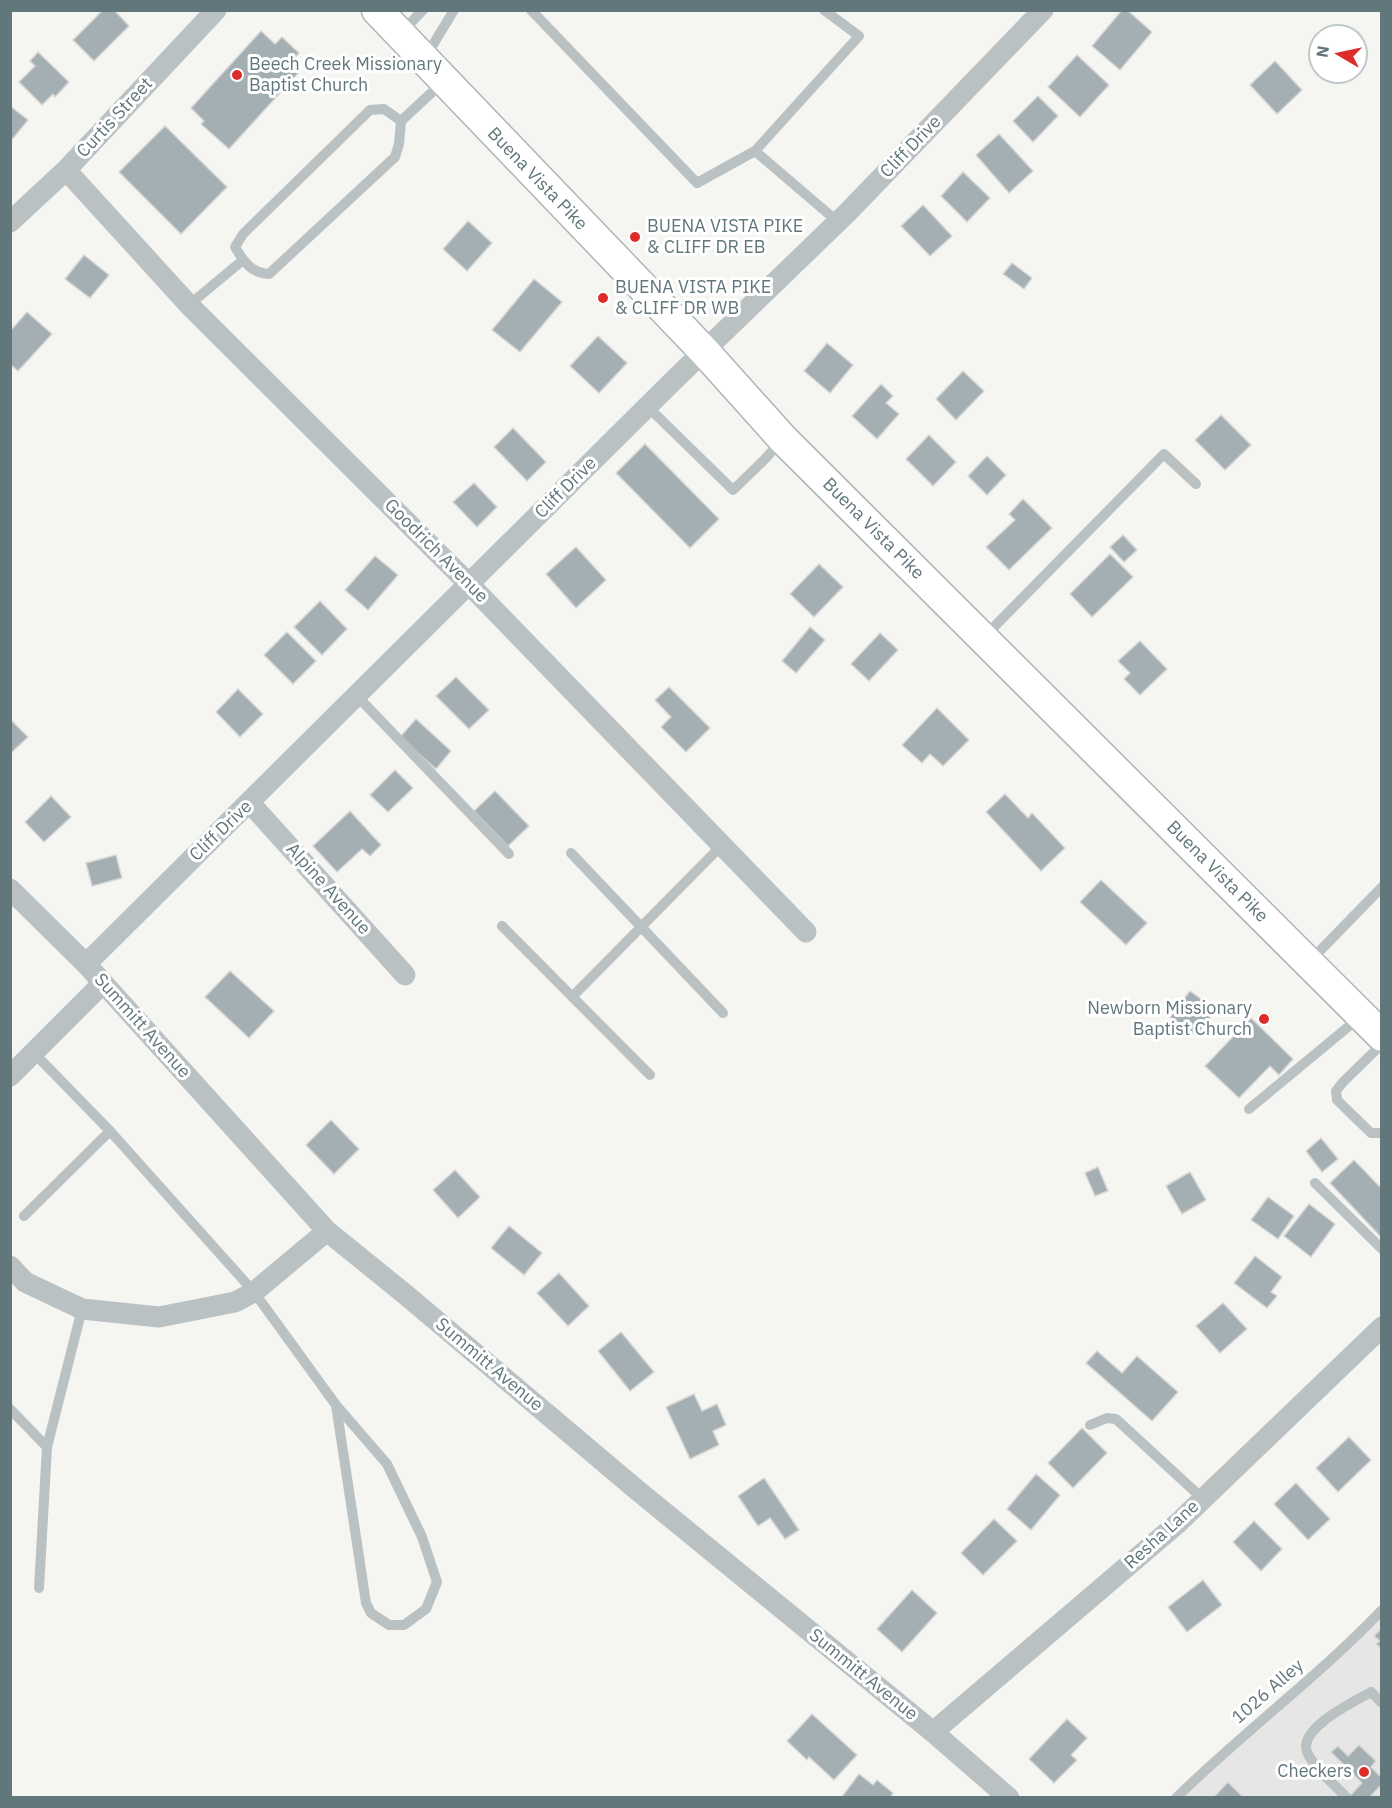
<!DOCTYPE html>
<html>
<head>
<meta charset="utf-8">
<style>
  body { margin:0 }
  #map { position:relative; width:1392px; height:1808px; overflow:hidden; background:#f5f5f2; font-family:"IBM Plex Sans",sans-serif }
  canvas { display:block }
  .frame { position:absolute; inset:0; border:12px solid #61777c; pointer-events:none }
  .north { position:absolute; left:1308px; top:24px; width:60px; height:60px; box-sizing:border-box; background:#fff; border:2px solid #c0c9cb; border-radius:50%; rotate:279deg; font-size:16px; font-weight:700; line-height:24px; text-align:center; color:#61777c }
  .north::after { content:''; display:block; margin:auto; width:21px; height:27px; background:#dc2d2b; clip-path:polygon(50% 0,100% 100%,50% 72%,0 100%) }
</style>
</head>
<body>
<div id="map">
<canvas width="1392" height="1808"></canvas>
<div class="frame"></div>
<div class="north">N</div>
</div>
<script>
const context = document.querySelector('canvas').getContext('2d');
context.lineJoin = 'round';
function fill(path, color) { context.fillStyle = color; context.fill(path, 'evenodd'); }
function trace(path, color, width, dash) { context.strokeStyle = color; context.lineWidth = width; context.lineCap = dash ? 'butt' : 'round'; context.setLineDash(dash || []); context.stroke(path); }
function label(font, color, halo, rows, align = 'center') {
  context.font = font + ' "IBM Plex Sans",sans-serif'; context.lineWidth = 6; context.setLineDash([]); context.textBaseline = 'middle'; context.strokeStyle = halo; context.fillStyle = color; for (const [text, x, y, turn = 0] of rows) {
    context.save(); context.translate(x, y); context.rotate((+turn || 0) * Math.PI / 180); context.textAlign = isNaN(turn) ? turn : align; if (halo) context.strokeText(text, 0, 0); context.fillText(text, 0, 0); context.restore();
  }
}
const built = new Path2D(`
  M 1381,1610 L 1381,1797 L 1176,1798 Z`);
const building = new Path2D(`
  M 103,10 L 114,10 L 129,26 L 94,61 L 73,40 Z
  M 1122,10 L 1127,10 L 1152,32 L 1120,70 L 1092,46 Z
  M 261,31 L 275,44 L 282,37 L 299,53 L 291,62 L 300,71 L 229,149 L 201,124 L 204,121 L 191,108 Z
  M 38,52 L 69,82 L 55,97 L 53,94 L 42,105 L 19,82 L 35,66 L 30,61 Z
  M 1077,55 L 1109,85 L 1080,117 L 1048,87 Z
  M 1275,61 L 1302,90 L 1277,114 L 1250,85 Z
  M 1038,96 L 1058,116 L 1033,142 L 1013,121 Z
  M 10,106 L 28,120 L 10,142 Z
  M 165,126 L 227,187 L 181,234 L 119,172 Z
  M 999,134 L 1033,171 L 1009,193 L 976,155 Z
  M 963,172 L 990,198 L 967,222 L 941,196 Z
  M 923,205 L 952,236 L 930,256 L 901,226 Z
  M 468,221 L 492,243 L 467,271 L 443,249 Z
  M 84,255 L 109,275 L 90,298 L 65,279 Z
  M 1012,263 L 1032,278 L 1024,289 L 1003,274 Z
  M 534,279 L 562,302 L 520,352 L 492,330 Z
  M 27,312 L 52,334 L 18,371 L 10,364 L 10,328 L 12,329 Z
  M 598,336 L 627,363 L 599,393 L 570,366 Z
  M 827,343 L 853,365 L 830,393 L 804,371 Z
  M 963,371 L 984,391 L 956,420 L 936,399 Z
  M 881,384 L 893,396 L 886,403 L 899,414 L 877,439 L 852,416 Z
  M 1221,415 L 1251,445 L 1225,470 L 1195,440 Z
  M 513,428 L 546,462 L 527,481 L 494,447 Z
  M 929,435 L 956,462 L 933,486 L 906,459 Z
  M 645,444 L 719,519 L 690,548 L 616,473 Z
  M 987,456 L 1006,475 L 987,495 L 968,476 Z
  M 474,483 L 497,507 L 477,527 L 453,502 Z
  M 1023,499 L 1052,528 L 1009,570 L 986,547 L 1015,520 L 1009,514 Z
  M 1123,535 L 1137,550 L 1124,562 L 1110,547 Z
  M 576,547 L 606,580 L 576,608 L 546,574 Z
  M 1110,554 L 1133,577 L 1092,617 L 1070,594 Z
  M 375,556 L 398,575 L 368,610 L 345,590 Z
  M 819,564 L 843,587 L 814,617 L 790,594 Z
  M 320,601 L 347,629 L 322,655 L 294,627 Z
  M 810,627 L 825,640 L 796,673 L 782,661 Z
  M 287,632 L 316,661 L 293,684 L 264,655 Z
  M 880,633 L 898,650 L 869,681 L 851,664 Z
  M 1140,641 L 1167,669 L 1140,695 L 1124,679 L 1130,673 L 1118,661 Z
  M 456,677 L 489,710 L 469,729 L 436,696 Z
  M 669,687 L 710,728 L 686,752 L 661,727 L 671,717 L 655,700 Z
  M 238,689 L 263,714 L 240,737 L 216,712 Z
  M 937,708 L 969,740 L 943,766 L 930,754 L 922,763 L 902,745 Z
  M 10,719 L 28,737 L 10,754 Z
  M 416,719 L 451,751 L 436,769 L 400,737 Z
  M 395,770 L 413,788 L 388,812 L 370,795 Z
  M 495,791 L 529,826 L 508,846 L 474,811 Z
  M 1005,794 L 1028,818 L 1032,813 L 1065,848 L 1041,871 L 986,812 Z
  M 51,796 L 71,817 L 44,842 L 25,822 Z
  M 350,811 L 381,845 L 370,856 L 362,849 L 337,872 L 313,846 Z
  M 116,855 L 122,878 L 92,886 L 86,863 Z
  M 1101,880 L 1147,923 L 1126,945 L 1080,902 Z
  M 230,971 L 274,1011 L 249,1038 L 205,997 Z
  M 1190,991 L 1216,1010 L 1197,1036 L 1170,1017 Z
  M 1251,1018 L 1293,1059 L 1279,1075 L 1270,1066 L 1239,1098 L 1205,1066 Z
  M 331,1120 L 359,1149 L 334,1174 L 306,1145 Z
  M 1321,1138 L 1338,1159 L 1322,1172 L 1306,1151 Z
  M 1354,1160 L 1382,1189 L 1382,1238 L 1330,1183 Z
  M 1098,1167 L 1108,1191 L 1095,1196 L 1085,1173 Z
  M 455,1170 L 480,1197 L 458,1218 L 433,1190 Z
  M 1190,1172 L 1206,1200 L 1182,1214 L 1166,1186 Z
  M 1268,1197 L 1294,1216 L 1278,1239 L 1251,1220 Z
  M 1309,1204 L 1335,1224 L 1311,1257 L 1284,1236 Z
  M 509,1226 L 542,1253 L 524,1275 L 491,1248 Z
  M 1255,1256 L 1282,1277 L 1271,1292 L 1277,1296 L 1267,1308 L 1234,1283 Z
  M 559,1273 L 589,1306 L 568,1326 L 537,1293 Z
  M 1223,1303 L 1247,1329 L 1220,1353 L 1196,1326 Z
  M 621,1332 L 654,1372 L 630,1391 L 598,1351 Z
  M 1097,1351 L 1122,1373 L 1137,1356 L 1178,1392 L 1152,1421 L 1086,1363 Z
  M 694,1394 L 702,1411 L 717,1404 L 726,1425 L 713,1431 L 719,1445 L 690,1459 L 666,1407 Z
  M 1082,1428 L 1107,1453 L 1073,1488 L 1048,1463 Z
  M 1349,1437 L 1371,1460 L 1338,1492 L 1316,1468 Z
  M 1036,1474 L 1060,1495 L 1031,1530 L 1007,1509 Z
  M 764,1478 L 799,1530 L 785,1539 L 770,1518 L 758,1526 L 738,1496 Z
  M 1296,1483 L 1330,1519 L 1308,1540 L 1274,1504 Z
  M 994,1519 L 1017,1541 L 983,1575 L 961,1553 Z
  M 1254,1521 L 1282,1549 L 1261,1571 L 1233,1542 Z
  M 1203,1580 L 1222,1605 L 1187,1632 L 1168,1607 Z
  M 912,1590 L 937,1613 L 902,1652 L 877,1629 Z
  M 1381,1629 L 1382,1630 L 1382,1649 L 1376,1644 L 1380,1641 L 1374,1636 Z
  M 812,1714 L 857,1755 L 834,1780 L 809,1757 L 807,1760 L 787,1741 Z
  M 1067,1719 L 1087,1738 L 1071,1755 L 1077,1760 L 1054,1783 L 1029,1759 Z
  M 1359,1745 L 1376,1761 L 1371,1767 L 1382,1778 L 1382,1784 L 1369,1798 L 1348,1798 L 1362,1783 L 1331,1752 L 1338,1746 L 1348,1756 Z
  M 859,1774 L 873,1785 L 877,1780 L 893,1793 L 890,1798 L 841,1798 Z
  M 1228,1782 L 1244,1798 L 1213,1798 Z`);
const service = new Path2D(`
  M 531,10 L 697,183 L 755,151 L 859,36 L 824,10
  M 400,34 L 423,10
  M 425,58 L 454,10
  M 401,121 L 384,109 L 370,110 L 243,234 L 235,247 C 244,262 251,273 269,274 L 395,157 L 399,144 L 401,121 L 443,82
  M 755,151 L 838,222
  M 189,305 L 243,260
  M 648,407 L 733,490 L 764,460 L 783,439
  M 985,636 L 1164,454 L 1196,484
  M 357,696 L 509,854
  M 571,853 L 723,1013
  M 502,926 L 650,1075
  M 1310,961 L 1382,887
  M 572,997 L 722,845
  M 1382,1044 L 1343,1082 L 1336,1091 L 1337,1100 L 1371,1133 L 1382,1133
  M 34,1053 L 110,1131 L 254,1292 L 336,1405 L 366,1603 L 371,1613 L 389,1625 L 404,1625 L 426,1609 L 437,1582 L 422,1537 L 387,1464 L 336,1405
  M 1249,1109 L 1360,1017
  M 1315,1183 L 1382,1249
  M 24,1216 L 110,1131
  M 10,1409 L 47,1447
  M 1090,1425 L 1107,1418 L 1116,1419 L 1203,1499
  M 39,1588 L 47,1447 L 82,1309
  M 1176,1798 C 1242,1733 1318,1677 1382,1610
  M 1347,1798 C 1335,1785 1313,1767 1307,1752 C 1298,1728 1354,1702 1371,1692 L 1382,1703`);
const minor = new Path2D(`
  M 66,170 L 189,305 L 469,584 L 806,932
  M 10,222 L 66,170 L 216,10
  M 250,803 L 405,975
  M 10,889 L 86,964 L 327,1231 L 406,1295 L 637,1490 L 933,1732 L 1009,1798
  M 86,964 L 673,381 L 848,212 L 1043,10
  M 10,1076 L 103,983
  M 10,1266 L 25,1282 L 82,1309 L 159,1317 L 235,1302 L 254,1292 L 327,1231
  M 933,1732 L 1178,1523 L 1382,1327`);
const secondary = new Path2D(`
  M 377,10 L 704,351 L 783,439 L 1382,1036`);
const markers = [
  [237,75,6,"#dc2d2b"],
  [635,237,6,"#dc2d2b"],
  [603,298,6,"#dc2d2b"],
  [1264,1019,6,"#dc2d2b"],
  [1364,1772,6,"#dc2d2b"]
];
const poiNames = [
  ["Beech Creek Missionary",249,65],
  ["Baptist Church",249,86],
  ["BUENA VISTA PIKE",647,227],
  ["& CLIFF DR EB",647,248],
  ["BUENA VISTA PIKE",615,288],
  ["& CLIFF DR WB",615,309],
  ["Newborn Missionary",1252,1009,"right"],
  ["Baptist Church",1252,1030,"right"],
  ["Checkers",1352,1772,"right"]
];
const streetNames = [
  ["Curtis Street",115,118,-47],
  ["Cliff Drive",911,147,-46],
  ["Buena Vista Pike",537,179,46],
  ["Cliff Drive",566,488,-45],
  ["Buena Vista Pike",873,529,45],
  ["Goodrich Avenue",436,551,45],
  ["Cliff Drive",221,831,-44],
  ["Buena Vista Pike",1217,872,45],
  ["Alpine Avenue",328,889,48],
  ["Summitt Avenue",142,1026,48],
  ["Summitt Avenue",489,1365,40],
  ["Resha Lane",1162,1535,-42],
  ["Summitt Avenue",863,1675,39],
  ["1026 Alley",1268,1692,-41]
];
fill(built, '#e6e6e5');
fill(building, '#a3afb2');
trace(building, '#d7d6d5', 1.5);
trace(secondary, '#acb5b7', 33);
trace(service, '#bac1c2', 10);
trace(minor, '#bac1c2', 21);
trace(secondary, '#fff', 30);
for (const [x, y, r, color] of markers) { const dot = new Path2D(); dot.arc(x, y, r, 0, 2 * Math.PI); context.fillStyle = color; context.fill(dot); trace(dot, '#fff', 2); }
label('18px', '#61777c', '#fff', poiNames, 'left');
label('18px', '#61777c', '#fff', streetNames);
</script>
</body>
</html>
